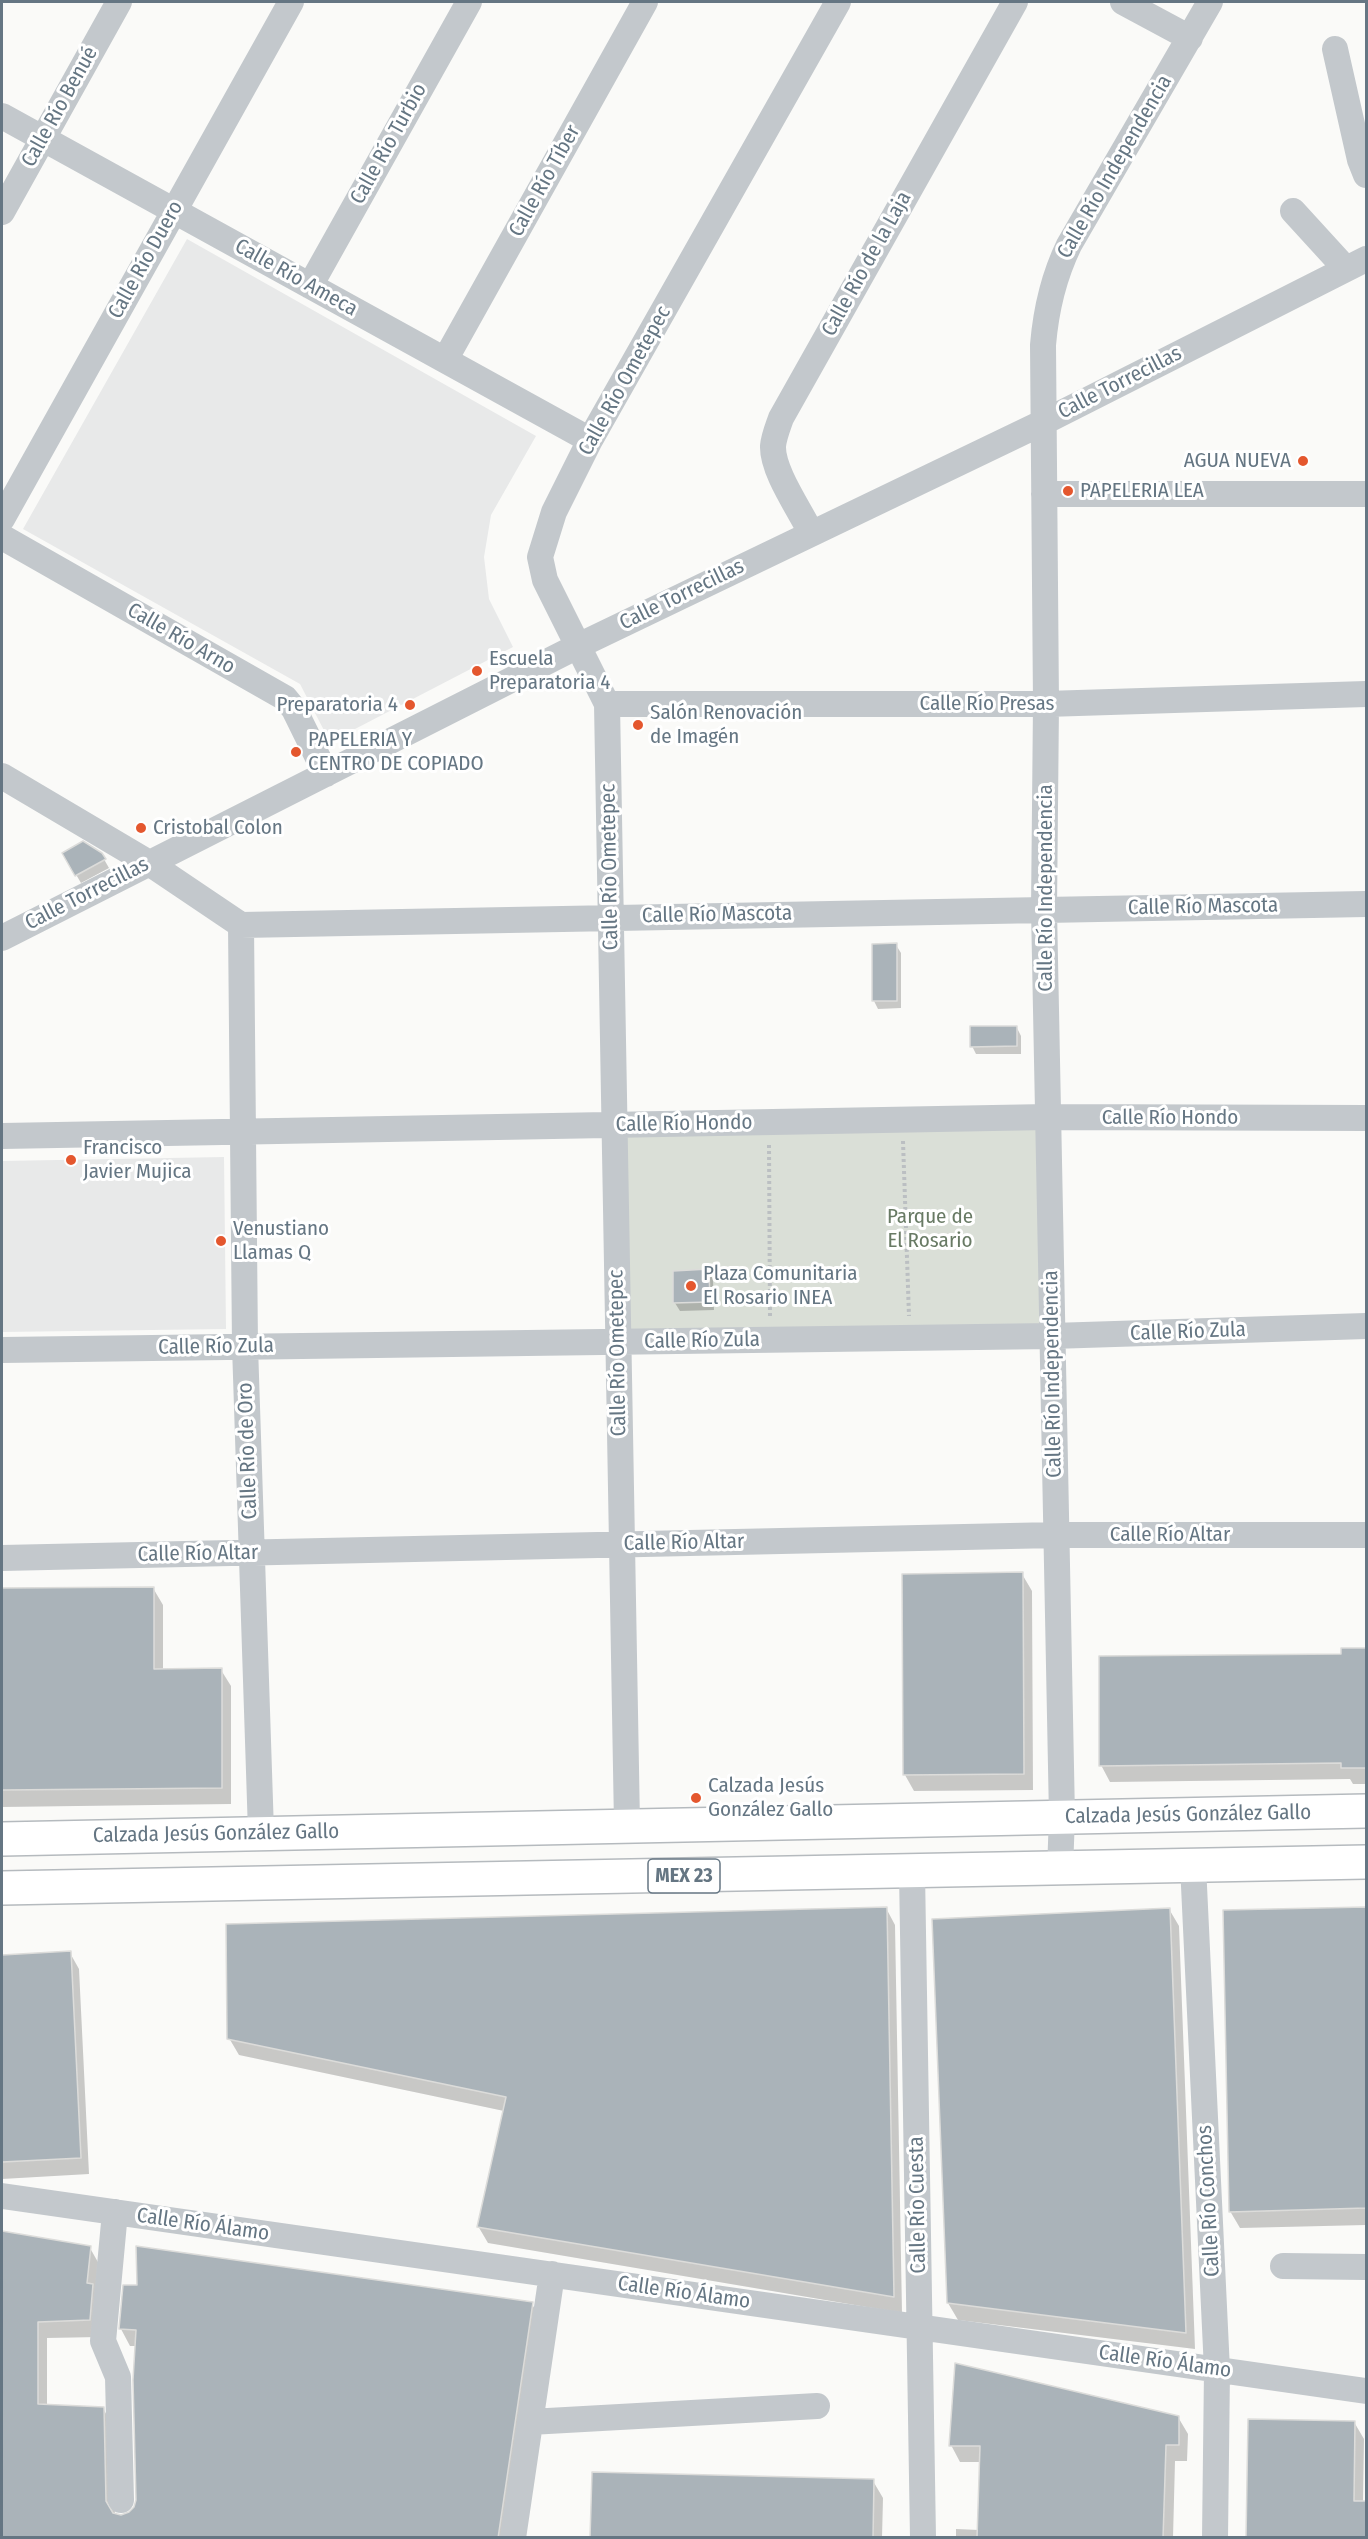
<!DOCTYPE html>
<html>
<head>
<meta charset="utf-8">
<style>
  body { margin:0 }
  #map { position:relative; width:1368px; height:2539px; overflow:hidden; background:#fafaf8; font-family:"Fira Sans Condensed",sans-serif }
  canvas { display:block }
  .frame { position:absolute; inset:0; border:3px solid #657683; pointer-events:none }
</style>
</head>
<body>
<div id="map">
<canvas width="1368" height="2539"></canvas>
<div class="frame"></div>
</div>
<script>
const context = document.querySelector('canvas').getContext('2d');
context.lineJoin = 'round';
function fill(path, color) { context.fillStyle = color; context.fill(path, 'evenodd'); }
function trace(path, color, width, dash) { context.strokeStyle = color; context.lineWidth = width; context.lineCap = dash ? 'butt' : 'round'; context.setLineDash(dash || []); context.stroke(path); }
function label(font, color, halo, rows, align = 'center') {
  context.font = font + ' "Fira Sans Condensed",sans-serif'; context.lineWidth = 6; context.setLineDash([]); context.textBaseline = 'middle'; context.strokeStyle = halo; context.fillStyle = color; for (const [text, x, y, turn = 0] of rows) {
    context.save(); context.translate(x, y); context.rotate((+turn || 0) * Math.PI / 180); context.textAlign = isNaN(turn) ? turn : align; if (halo) context.strokeText(text, 0, 0); context.fillText(text, 0, 0); context.restore();
  }
}
const built = new Path2D(`
  M 187,239 L 536,436 L 491,515 L 484,557 L 489,599 L 513,647 L 330,742 L 300,684 L 23,529 Z
  M 224,1157 L 226,1329 L 2,1332 L 2,1161 Z`);
const green = new Path2D(`
  M 1042,1124 L 1046,1330 L 624,1335 L 620,1131 Z`);
const shadow = new Path2D(`
  M 64,854 L 101,854 L 109,868 L 81,883 Z
  M 896,945 L 901,953 L 901,1008 L 878,1009 L 874,1001 Z
  M 1017,1028 L 1021,1036 L 1021,1054 L 976,1054 L 972,1046 Z
  M 708,1271 L 713,1279 L 714,1310 L 680,1311 L 675,1303 Z
  M 1022,1574 L 1032,1591 L 1033,1790 L 914,1791 L 905,1775 Z
  M 153,1588 L 163,1605 L 163,1670 L 221,1670 L 231,1686 L 231,1804 L 2,1807 L 2,1590 Z
  M 1343,1649 L 1366,1649 L 1366,1784 L 1353,1784 L 1350,1779 L 1110,1782 L 1101,1765 L 1343,1656 Z
  M 886,1908 L 895,1925 L 902,2313 L 488,2243 L 478,2226 L 504,2111 L 239,2055 L 229,2038 Z
  M 1366,1908 L 1366,2225 L 1240,2228 L 1230,2211 L 1225,1912 Z
  M 1169,1909 L 1179,1926 L 1195,2349 L 958,2320 L 948,2303 Z
  M 70,1953 L 79,1969 L 89,2174 L 2,2179 L 2,1956 Z
  M 2,2232 L 90,2248 L 99,2264 L 99,2337 L 47,2338 L 47,2406 L 103,2408 L 112,2425 L 115,2515 L 121,2516 L 130,2514 L 136,2507 L 137,2500 L 136,2346 L 130,2346 L 121,2329 L 125,2286 L 532,2304 L 541,2320 L 510,2538 L 2,2538 Z
  M 1178,2417 L 1188,2434 L 1187,2461 L 1175,2461 L 1173,2538 L 956,2538 L 956,2529 L 979,2530 L 981,2462 L 960,2462 L 951,2445 Z
  M 1354,2422 L 1364,2439 L 1363,2502 L 1366,2503 L 1366,2538 L 1247,2538 Z
  M 873,2481 L 883,2498 L 882,2538 L 591,2538 Z`);
const building = new Path2D(`
  M 83,841 L 102,853 L 106,859 L 75,876 L 62,853 Z
  M 897,943 L 897,1001 L 872,1001 L 872,944 Z
  M 970,1026 L 1017,1026 L 1017,1046 L 970,1047 Z
  M 709,1269 L 710,1302 L 673,1303 L 673,1271 Z
  M 1023,1572 L 1024,1774 L 903,1775 L 902,1574 Z
  M 154,1587 L 154,1669 L 222,1668 L 222,1788 L 2,1790 L 2,1588 Z
  M 1341,1648 L 1366,1648 L 1366,1768 L 1341,1768 L 1341,1763 L 1099,1766 L 1099,1656 L 1341,1654 Z
  M 887,1907 L 894,2297 L 477,2227 L 506,2097 L 227,2039 L 226,1924 Z
  M 1366,1907 L 1366,2208 L 1229,2212 L 1223,1910 Z
  M 1170,1908 L 1186,2333 L 947,2303 L 932,1919 Z
  M 71,1951 L 81,2158 L 2,2162 L 2,1955 Z
  M 2,2231 L 91,2246 L 87,2283 L 93,2284 L 90,2320 L 38,2322 L 38,2404 L 104,2407 L 106,2501 L 113,2513 L 121,2515 L 129,2512 L 134,2507 L 136,2500 L 133,2380 L 136,2330 L 119,2329 L 123,2285 L 137,2285 L 136,2246 L 533,2302 L 498,2538 L 2,2538 Z
  M 955,2363 L 1179,2416 L 1179,2445 L 1166,2445 L 1163,2538 L 977,2538 L 980,2446 L 949,2446 Z
  M 1248,2419 L 1355,2421 L 1354,2501 L 1366,2501 L 1366,2538 L 1246,2538 Z
  M 592,2472 L 874,2479 L 873,2538 L 590,2538 Z`);
const path = new Path2D(`
  M 903,1141 L 909,1316
  M 769,1145 L 770,1318`);
const minor = new Path2D(`
  M 1123,2 L 1190,38
  M 1335,49 L 1360,160 L 1366,175
  M 2,116 L 590,440
  M 1293,211 L 1346,269
  M 2,212 L 119,2
  M 310,286 L 469,2
  M 445,360 L 645,2
  M 1044,494 L 1366,494
  M 2,519 L 291,2
  M 811,533 C 800,510 772,471 773,446 C 774,436 778,427 781,418 L 1015,2
  M 2,537 L 285,698 L 294,709 L 326,774
  M 607,704 L 1046,704 L 1366,694
  M 2,776 L 149,863 L 241,925 L 1366,904
  M 241,925 L 245,1346 L 261,1832
  M 2,938 L 578,646 L 1044,422 L 1366,259
  M 2,1136 L 1048,1117 L 1366,1118
  M 2,1350 L 1052,1336 L 1366,1326
  M 2,1558 L 1056,1535 L 1366,1535
  M 627,1824 L 607,704 L 545,580 L 540,557 L 554,512 L 590,440 L 838,2
  M 1193,1865 L 1217,2370 L 1215,2538
  M 1060,1869 L 1062,1817 L 1044,909 L 1046,704 L 1043,345 C 1046,309 1053,278 1069,245 L 1210,2
  M 912,1872 L 923,2538
  M 2,2196 L 1366,2391
  M 115,2212 L 103,2341 L 118,2377 L 121,2500
  M 1283,2266 L 1366,2267
  M 530,2422 L 817,2406
  M 513,2538 L 552,2274`);
const major = new Path2D(`
  M 2,1839 L 1366,1811
  M 2,1888 L 1366,1862`);
const markers = [
  [1303,461,6,"#e4572e"],
  [1068,491,6,"#e4572e"],
  [477,671,6,"#e4572e"],
  [410,705,6,"#e4572e"],
  [638,725,6,"#e4572e"],
  [296,752,6,"#e4572e"],
  [141,828,6,"#e4572e"],
  [71,1160,6,"#e4572e"],
  [221,1241,6,"#e4572e"],
  [691,1286,6,"#e4572e"],
  [696,1798,6,"#e4572e"]
];
const shields = [
  [684,1876,72]
];
const shieldNames = [
  ["MEX 23",684,1876]
];
const streetNames = [
  ["Calle Río Benué",60,107,-61],
  ["Calle Río Turbio",389,144,-61],
  ["Calle Río Independencia",1115,167,-60],
  ["Calle Río Tíber",545,181,-61],
  ["Calle Río Duero",146,260,-61],
  ["Calle Río de la Laja",867,264,-61],
  ["Calle Río Ameca",296,278,29],
  ["Calle Río Ometepec",625,381,-61],
  ["Calle Torrecillas",1120,383,-27],
  ["Calle Torrecillas",682,595,-26],
  ["Calle Río Arno",181,639,30],
  ["Calle Río Presas",987,704],
  ["Calle Río Ometepec",610,867,-91],
  ["Calle Río Independencia",1046,888,-90],
  ["Calle Torrecillas",87,894,-27],
  ["Calle Río Mascota",1203,907,-1],
  ["Calle Río Mascota",717,915,-1],
  ["Calle Río Hondo",1170,1118],
  ["Calle Río Hondo",684,1124,-1],
  ["Calle Río Zula",1188,1332,-2],
  ["Calle Río Zula",702,1341,-1],
  ["Calle Río Zula",216,1347,-1],
  ["Calle Río Ometepec",618,1353,-91],
  ["Calle Río Independencia",1053,1374,-91],
  ["Calle Río de Oro",248,1451,-92],
  ["Calle Río Altar",1170,1535],
  ["Calle Río Altar",684,1543,-1],
  ["Calle Río Altar",198,1554,-1],
  ["Calzada Jesús González Gallo",1188,1815,-1],
  ["Calzada Jesús González Gallo",216,1834,-1],
  ["Calle Río Conchos",1209,2201,-93],
  ["Calle Río Cuesta",918,2205,-91],
  ["Calle Río Álamo",203,2225,8],
  ["Calle Río Álamo",684,2293,8],
  ["Calle Río Álamo",1165,2362,8]
];
const poiNames = [
  ["AGUA NUEVA",1291,461,"right"],
  ["PAPELERIA LEA",1080,491],
  ["Escuela",489,659],
  ["Preparatoria 4",489,683],
  ["Preparatoria 4",398,705,"right"],
  ["Salón Renovación",650,713],
  ["de Imagén",650,737],
  ["PAPELERIA Y",308,740],
  ["CENTRO DE COPIADO",308,764],
  ["Cristobal Colon",153,828],
  ["Francisco",83,1148],
  ["Javier Mujica",83,1172],
  ["Venustiano",233,1229],
  ["Llamas Q",233,1253],
  ["Plaza Comunitaria",703,1274],
  ["El Rosario INEA",703,1298],
  ["Calzada Jesús",708,1786],
  ["González Gallo",708,1810]
];
const parkNames = [
  ["Parque de",930,1217],
  ["El Rosario",930,1241]
];
fill(built, '#e8e9e9');
fill(green, '#dadfd7');
fill(shadow, '#0003');
fill(building, '#aab3b9');
trace(building, '#dcdcda', 1.5);
trace(major, '#b5babe', 36);
trace(path, '#bbbfc2', 4, [3, 3]);
trace(minor, '#c3c8cc', 26);
trace(major, '#fff', 33);
for (const [x, y, r, color] of markers) { const dot = new Path2D(); dot.arc(x, y, r, 0, 2 * Math.PI); context.fillStyle = color; context.fill(dot); trace(dot, '#fff', 2); }
for (const [x, y, w] of shields) { const box = new Path2D(); box.roundRect(x - w / 2, y - 17, w, 34, 4.5); context.fillStyle = '#fff'; context.fill(box); trace(box, '#657683', 1.5); }
label('bold 20px', '#657683', null, shieldNames);
label('21px', '#657683', '#fff', streetNames);
label('21px', '#657683', '#fff', poiNames, 'left');
label('21px', '#687a64', '#fff', parkNames);
</script>
</body>
</html>
